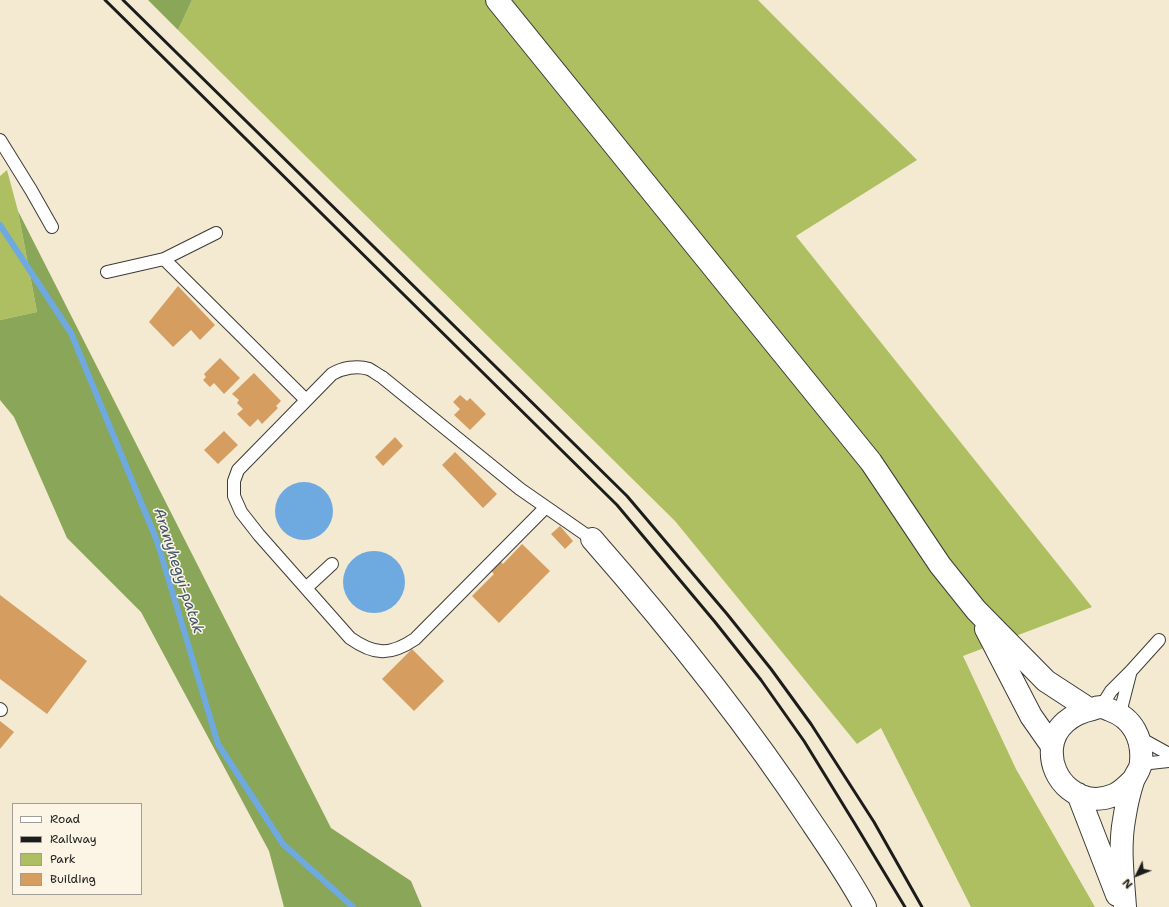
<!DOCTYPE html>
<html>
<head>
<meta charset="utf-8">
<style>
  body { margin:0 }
  #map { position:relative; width:1169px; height:907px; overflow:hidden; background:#f4ead1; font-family:"Shantell Sans",sans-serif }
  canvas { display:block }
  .legend { position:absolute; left:12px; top:803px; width:130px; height:92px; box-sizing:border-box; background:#fcf5e5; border:1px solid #a29e95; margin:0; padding:5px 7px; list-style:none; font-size:12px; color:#1c1c1c }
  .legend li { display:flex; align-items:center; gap:8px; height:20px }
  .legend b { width:20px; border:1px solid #a29e95 }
  .north { position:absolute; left:1117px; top:855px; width:40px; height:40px; -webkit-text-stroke:3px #fcf5e5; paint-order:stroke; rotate:227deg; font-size:11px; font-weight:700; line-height:16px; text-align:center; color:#1c1c1c }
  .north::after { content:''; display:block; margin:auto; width:14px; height:18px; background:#1c1c1c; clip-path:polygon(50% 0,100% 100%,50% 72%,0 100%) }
</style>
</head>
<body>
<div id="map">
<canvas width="1169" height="907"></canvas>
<ul class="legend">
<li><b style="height:5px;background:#fff"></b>Road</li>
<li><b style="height:5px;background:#1c1c1c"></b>Railway</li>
<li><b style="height:11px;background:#aebf62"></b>Park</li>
<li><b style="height:11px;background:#d59d60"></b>Building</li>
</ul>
<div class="north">N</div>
</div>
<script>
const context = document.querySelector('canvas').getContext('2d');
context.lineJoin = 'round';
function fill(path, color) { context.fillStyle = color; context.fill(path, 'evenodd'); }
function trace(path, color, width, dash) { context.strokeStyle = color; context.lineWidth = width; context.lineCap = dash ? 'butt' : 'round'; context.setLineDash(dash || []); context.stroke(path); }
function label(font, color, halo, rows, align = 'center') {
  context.font = font + ' "Shantell Sans",sans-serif'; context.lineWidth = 3; context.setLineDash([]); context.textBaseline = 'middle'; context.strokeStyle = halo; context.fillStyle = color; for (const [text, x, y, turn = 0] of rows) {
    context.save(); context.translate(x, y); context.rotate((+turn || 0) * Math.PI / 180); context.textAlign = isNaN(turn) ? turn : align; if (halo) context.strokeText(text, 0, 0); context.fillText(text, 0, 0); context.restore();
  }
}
const green = new Path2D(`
  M 192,0 L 758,0 L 917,160 L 796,236 L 1092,607 L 963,656 L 1016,769 L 1095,907 L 971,907 L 881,728 L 857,744 L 675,521 L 178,30 Z
  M 7,170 L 18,211 L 37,312 L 0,320 L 0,176 Z`);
const forest = new Path2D(`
  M 148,0 L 192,0 L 178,30 Z
  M 18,211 L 331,828 L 411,881 L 422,907 L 284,907 L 269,851 L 141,612 L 67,538 L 14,417 L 0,400 L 0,320 L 37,312 Z`);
const water = new Path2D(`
  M275 511a29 29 0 1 1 58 0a29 29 0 1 1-58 0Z
  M343 582a31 31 0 1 1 62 0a31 31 0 1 1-62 0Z`);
const stream = new Path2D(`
  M 0,225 L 71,333 L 157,541 L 218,744 L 283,844 L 353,907`);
const building = new Path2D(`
  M 178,286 L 215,325 L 200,340 L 191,330 L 173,347 L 149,322 Z
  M 220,358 L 240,378 L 224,394 L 214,383 L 210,387 L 203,380 L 206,377 L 204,374 Z
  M 254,373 L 281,401 L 276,406 L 278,408 L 262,424 L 258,419 L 250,427 L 237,414 L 243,409 L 237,403 L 239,400 L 232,394 Z
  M 460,395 L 467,401 L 470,398 L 486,414 L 470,430 L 454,415 L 460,409 L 453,402 Z
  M 224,431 L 238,445 L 218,464 L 204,450 Z
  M 395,437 L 403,446 L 383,466 L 375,457 Z
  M 455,452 L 497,494 L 483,508 L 442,465 Z
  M 560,526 L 573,541 L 565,549 L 551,534 Z
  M 522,544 L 550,571 L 499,623 L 472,596 L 494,574 L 490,570 L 500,561 L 503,564 Z
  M 0,595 L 87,661 L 47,714 L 0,679 Z
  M 412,649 L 444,681 L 414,711 L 382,679 Z
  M 0,721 L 14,732 L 0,749 Z`);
const service = new Path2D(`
  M 0,140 L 31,190 L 52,227
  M 164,259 L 216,233
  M 107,272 L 164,259 L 306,400
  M 546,507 L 415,639 C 390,656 374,655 350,638 L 259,535 L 241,512 L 234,496 L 234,481 L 238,470 L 332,374 C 342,368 357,365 369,369 C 373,371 378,375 382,377 L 520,489 L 592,539
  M 306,588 L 332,564
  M 1101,707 L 1111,691 L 1131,671 L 1159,640
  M 0,709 L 1,710
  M 1120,713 L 1130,674
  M 1138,737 L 1169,754
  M 1141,764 L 1169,761`);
const minor = new Path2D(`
  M 592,539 C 670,628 745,721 810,820 C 829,848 849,877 865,907`);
const tertiary = new Path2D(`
  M 497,0 L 871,462 L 940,565 L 976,610 L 1046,681 L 1089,709
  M 986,629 L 1031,716 L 1052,746
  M 1078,794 L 1117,895
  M 1125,907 C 1123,878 1119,848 1124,820 C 1126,807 1129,793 1133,781 C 1135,775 1141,769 1141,762 C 1143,739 1133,718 1110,710 C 1107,709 1104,707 1101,707 C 1099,707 1095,708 1093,709 C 1073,713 1054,726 1052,748 C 1049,781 1081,809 1114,795 C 1121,792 1127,786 1133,780`);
const rail = new Path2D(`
  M 105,0 L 617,505 L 715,622 L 761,680 L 804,741 L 855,824 L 905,907
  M 123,0 L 627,496 L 727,614 L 771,669 L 811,724 L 874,822 L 922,907`);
const waterNames = [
  ["Aranyhegyi-patak",178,571,72]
];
fill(green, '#aebf62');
fill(forest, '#8aa658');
fill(water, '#6eaadf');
trace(stream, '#6eaadf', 6);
fill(building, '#d59d60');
trace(service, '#3c3b37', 14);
trace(minor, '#3c3b37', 24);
trace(tertiary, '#3c3b37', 24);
trace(service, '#fff', 12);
trace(minor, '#fff', 22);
trace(tertiary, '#fff', 22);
trace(rail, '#1c1c1c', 3);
label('italic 15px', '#3d556a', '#fcf5e5', waterNames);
</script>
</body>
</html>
